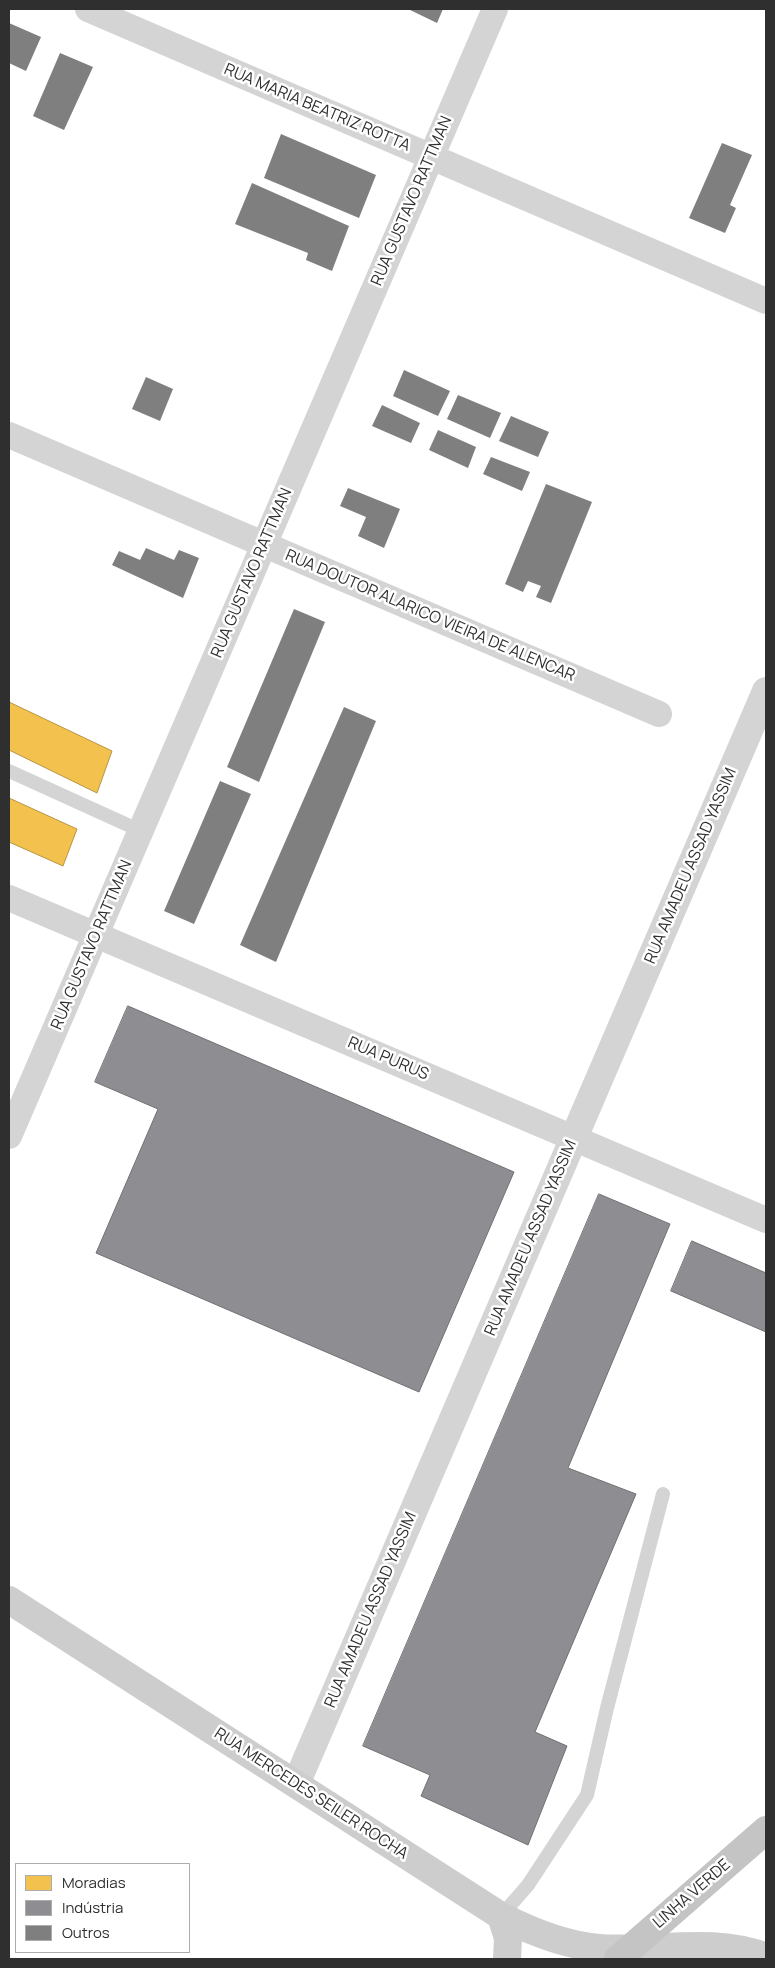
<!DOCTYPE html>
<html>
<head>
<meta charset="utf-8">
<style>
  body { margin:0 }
  #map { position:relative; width:775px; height:1968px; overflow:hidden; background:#fff; font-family:Manrope,sans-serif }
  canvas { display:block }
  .frame { position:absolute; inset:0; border:10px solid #2f2f2f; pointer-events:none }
  .legend { position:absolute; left:15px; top:1863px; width:175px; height:90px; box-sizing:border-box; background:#fff; border:1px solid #acacac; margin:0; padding:6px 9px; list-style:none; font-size:15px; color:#2f2f2f }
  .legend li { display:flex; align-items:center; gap:10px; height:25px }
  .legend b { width:25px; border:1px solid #acacac }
</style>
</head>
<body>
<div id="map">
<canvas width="775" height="1968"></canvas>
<div class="frame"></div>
<ul class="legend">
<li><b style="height:14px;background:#f2c14e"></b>Moradias</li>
<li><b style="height:14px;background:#8d8d92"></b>Indústria</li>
<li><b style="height:14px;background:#7f7f7f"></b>Outros</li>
</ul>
</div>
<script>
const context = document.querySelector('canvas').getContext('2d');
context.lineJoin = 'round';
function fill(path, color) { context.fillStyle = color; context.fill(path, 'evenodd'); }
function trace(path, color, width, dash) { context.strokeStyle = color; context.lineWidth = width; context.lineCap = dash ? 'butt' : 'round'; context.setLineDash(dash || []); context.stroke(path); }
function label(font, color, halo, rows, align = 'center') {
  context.font = font + ' Manrope,sans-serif'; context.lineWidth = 5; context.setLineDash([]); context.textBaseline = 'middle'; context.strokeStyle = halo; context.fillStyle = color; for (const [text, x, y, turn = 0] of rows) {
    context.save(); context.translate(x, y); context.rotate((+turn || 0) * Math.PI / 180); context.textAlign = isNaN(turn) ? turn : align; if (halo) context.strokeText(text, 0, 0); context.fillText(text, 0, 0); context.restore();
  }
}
const homes = new Path2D(`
  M 9,702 L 112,751 L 97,793 L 9,750 Z
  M 9,798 L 77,829 L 63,866 L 9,842 Z`);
const industry = new Path2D(`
  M 128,1006 L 514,1172 L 419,1392 L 96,1253 L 158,1109 L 95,1082 Z
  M 599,1194 L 670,1224 L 568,1468 L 636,1494 L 535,1732 L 567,1746 L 528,1845 L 421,1796 L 430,1775 L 363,1746 Z
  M 692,1241 L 766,1273 L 766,1332 L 671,1291 Z`);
const building = new Path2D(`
  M 408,9 L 443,9 L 437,23 Z
  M 9,23 L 41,37 L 26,71 L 9,63 Z
  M 60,53 L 93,67 L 64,130 L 33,116 Z
  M 281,134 L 376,175 L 359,218 L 264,178 Z
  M 722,143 L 752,155 L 730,205 L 736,208 L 725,233 L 689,218 Z
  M 252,183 L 349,226 L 332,271 L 306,260 L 308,253 L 235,224 Z
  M 404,370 L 450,391 L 438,416 L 393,396 Z
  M 146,377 L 173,389 L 160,421 L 132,409 Z
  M 458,395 L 501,413 L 490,438 L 447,419 Z
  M 382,405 L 420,423 L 411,443 L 372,426 Z
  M 511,416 L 549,432 L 538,457 L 499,441 Z
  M 438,430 L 476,447 L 468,468 L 429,450 Z
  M 491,457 L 530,472 L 522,491 L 483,474 Z
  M 546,484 L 592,502 L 551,603 L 536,597 L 541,586 L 528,581 L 523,592 L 505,584 Z
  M 348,488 L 400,509 L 384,548 L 358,536 L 366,517 L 340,506 Z
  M 146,548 L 174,560 L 179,550 L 199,558 L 183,598 L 112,565 L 119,551 L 140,560 Z
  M 294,609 L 325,622 L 259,782 L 227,767 Z
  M 344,707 L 376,721 L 276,962 L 240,945 Z
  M 220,781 L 251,794 L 194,924 L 164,911 Z`);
const service = new Path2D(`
  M 9,771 L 141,831
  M 501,1916 L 528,1885 L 587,1795 L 607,1708 L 663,1494`);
const minor = new Path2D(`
  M 88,9 L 766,301
  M 9,435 L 659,714
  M 9,898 L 766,1220
  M 9,1136 L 495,9`);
const tertiary = new Path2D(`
  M 296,1784 L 766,691`);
const secondary = new Path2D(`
  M 9,1600 L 501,1916 C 532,1932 564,1945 599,1948 C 653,1952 715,1936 766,1957
  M 501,1916 L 508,1938 L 507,1959`);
const trunk = new Path2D(`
  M 618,1959 L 766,1830`);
const streetNames = [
  ["RUA MARIA BEATRIZ ROTTA",317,108,23],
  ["RUA GUSTAVO RATTMAN",412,201,-67],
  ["RUA GUSTAVO RATTMAN",252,573,-67],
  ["RUA DOUTOR ALARICO VIEIRA DE ALENCAR",430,616,23],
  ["RUA AMADEU ASSAD YASSIM",691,866,-67],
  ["RUA GUSTAVO RATTMAN",92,945,-67],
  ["RUA PURUS",388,1059,23],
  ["RUA AMADEU ASSAD YASSIM",531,1238,-67],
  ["RUA AMADEU ASSAD YASSIM",371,1610,-67],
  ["RUA MERCEDES SEILER ROCHA",311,1794,33],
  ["LINHA VERDE",692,1894,-41]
];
fill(homes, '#f2c14e');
trace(homes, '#b89545', 1);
fill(industry, '#8d8d92');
trace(industry, '#717174', 1);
fill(building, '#7f7f7f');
trace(service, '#d4d4d4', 14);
trace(minor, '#d4d4d4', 26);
trace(tertiary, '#d4d4d4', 28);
trace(secondary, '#cdcdcd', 28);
trace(trunk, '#c4c4c4', 28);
label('16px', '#2f2f2f', '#fff', streetNames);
</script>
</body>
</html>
